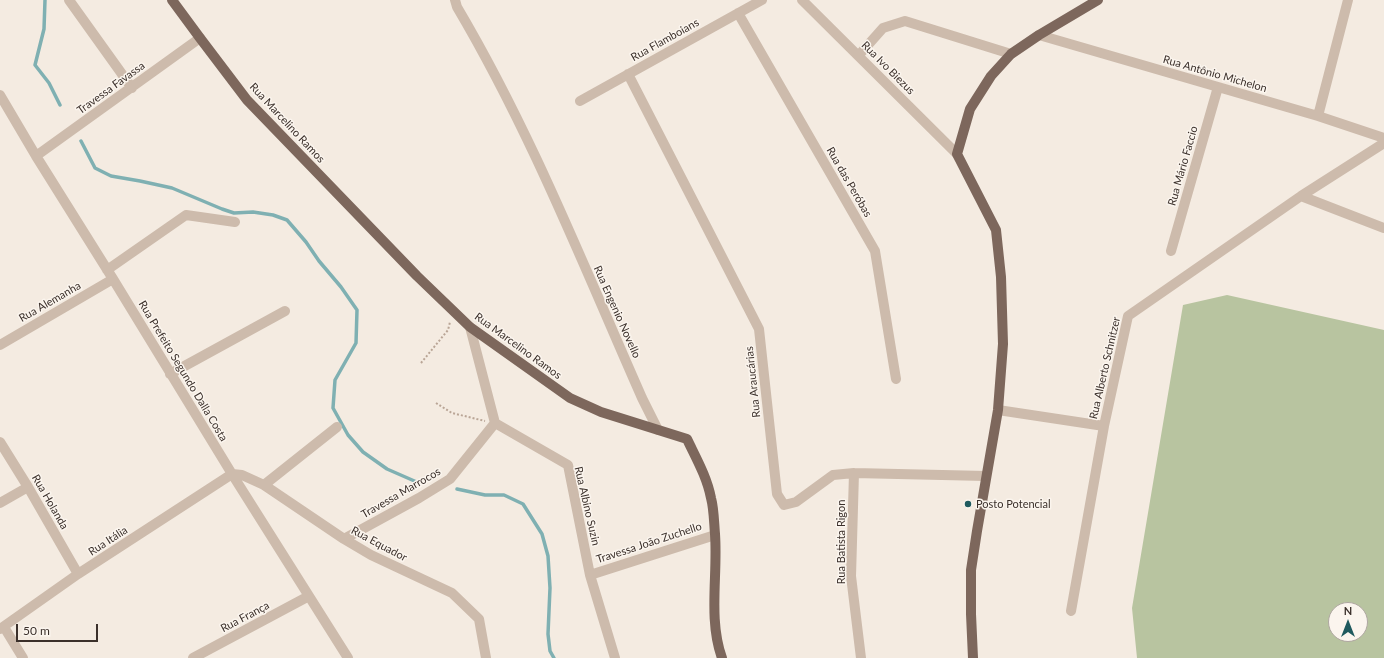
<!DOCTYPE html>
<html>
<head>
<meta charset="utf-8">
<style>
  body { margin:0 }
  #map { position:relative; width:1384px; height:658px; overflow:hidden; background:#f4ebe1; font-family:Lato,sans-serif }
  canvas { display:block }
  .north { position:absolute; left:1328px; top:602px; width:40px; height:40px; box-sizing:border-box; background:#fbf5ee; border:1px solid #aea6a0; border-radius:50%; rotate:0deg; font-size:11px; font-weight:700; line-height:16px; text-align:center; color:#3b302b }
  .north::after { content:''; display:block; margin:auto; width:14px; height:18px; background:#1f5a5e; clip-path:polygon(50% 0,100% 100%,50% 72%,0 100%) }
  .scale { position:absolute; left:16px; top:624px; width:82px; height:18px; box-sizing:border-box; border:2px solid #3b302b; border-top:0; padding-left:5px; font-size:12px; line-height:14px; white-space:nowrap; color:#3b302b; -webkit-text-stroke:3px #fbf5ee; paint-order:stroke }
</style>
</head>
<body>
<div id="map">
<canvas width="1384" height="658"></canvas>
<div class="north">N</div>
<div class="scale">50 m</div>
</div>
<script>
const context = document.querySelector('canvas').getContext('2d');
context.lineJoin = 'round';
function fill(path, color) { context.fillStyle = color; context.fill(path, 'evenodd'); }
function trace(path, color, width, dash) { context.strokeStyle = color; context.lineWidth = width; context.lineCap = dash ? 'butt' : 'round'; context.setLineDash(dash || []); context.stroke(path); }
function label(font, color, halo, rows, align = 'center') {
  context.font = font + ' Lato,sans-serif'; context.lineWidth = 3; context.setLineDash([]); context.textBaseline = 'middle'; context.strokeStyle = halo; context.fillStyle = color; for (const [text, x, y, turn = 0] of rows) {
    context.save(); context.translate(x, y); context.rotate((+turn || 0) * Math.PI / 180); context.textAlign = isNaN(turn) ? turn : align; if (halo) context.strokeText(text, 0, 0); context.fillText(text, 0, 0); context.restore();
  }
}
const green = new Path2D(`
  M 1227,295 L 1384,330 L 1384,658 L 1137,658 L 1132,608 L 1183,305 ZM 1336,610 L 1360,610 L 1360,634 L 1336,634 Z`);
const stream = new Path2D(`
  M 45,0 L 44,29 L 35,65 L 49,83 L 60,105
  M 81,141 L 95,168 L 111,176 L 140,181 L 172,188 L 222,209 L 234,213 L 253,212 L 273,215 L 287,220 L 306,242 L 319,261 L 341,287 L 357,310 L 356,343 L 335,380 L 333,408 L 348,435 L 363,452 L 387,469 L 419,483
  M 457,489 L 485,495 L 504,495 L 523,504 L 542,534 L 548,556 L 550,588 L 548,634 L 550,651 L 554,658`);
const path = new Path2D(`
  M 421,363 L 448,330 L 450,322
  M 436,403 L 452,413 L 485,421`);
const minor = new Path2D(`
  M 69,0 L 132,88
  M 455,0 L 457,7 C 531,132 584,267 642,398 L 658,430
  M 802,0 L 957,154
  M 738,13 L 875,251 L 896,379
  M 1039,35 L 1318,116 L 1384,138
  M 859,55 L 883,28 L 905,21 L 1011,54
  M 628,74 L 759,329 L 777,494 L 784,505 L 796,502 L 833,475 L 854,473 L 986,476
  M 0,95 L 36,156 L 113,279 L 232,474 L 348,658
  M 580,101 L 762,0
  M 1318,116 L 1348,0
  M 36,156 L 200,38
  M 1301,196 L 1384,228
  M 1171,251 L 1218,87
  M 107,270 L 186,215 L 235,222
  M 470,327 L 495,423 L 568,465 L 590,575 L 615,658
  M 0,345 L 113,279
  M 170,374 L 285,311
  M 998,410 L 1104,426
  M 0,442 L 28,487 L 78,574
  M 854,473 L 851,576 L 861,658
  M 264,485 L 337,427
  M 0,503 L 28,487
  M 344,539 L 419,498 L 450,479 L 495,423
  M 590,575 L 715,535
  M 1071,611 L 1104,426 L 1128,316 L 1301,196 L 1384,143
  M 4,627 L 23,658
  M 0,629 L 78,574 L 232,474 L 242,475 L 264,485 L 344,539 L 371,555 L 452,593 L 479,619 L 486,658
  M 193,658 L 309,596`);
const major = new Path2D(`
  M 172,0 L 200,38 L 247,100 L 417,276 L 470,327 L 570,398 L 601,412 L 687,439 C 696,458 707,477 711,498 C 714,509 714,523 715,534 C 718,575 708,619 722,658
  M 973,658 L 971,614 L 971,570 L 977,531 L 998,410 L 1003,344 L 1001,277 L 996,230 L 957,154 L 970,109 L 991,76 L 1011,54 L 1039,35 L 1098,0`);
const markers = [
  [968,504,4,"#1f5a5e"]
];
const streetNames = [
  ["Rua Flamboians",665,40,-29],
  ["Rua Ivo Biezus",888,68,45],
  ["Rua Antônio Michelon",1215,74,16],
  ["Travessa Favassa",111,88,-36],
  ["Rua Marcelino Ramos",287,123,47],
  ["Rua Mário Faccio",1183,166,-74],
  ["Rua das Peróbas",849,182,60],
  ["Rua Alemanha",50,302,-30],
  ["Rua Engenio Novello",617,312,66],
  ["Rua Marcelino Ramos",518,346,36],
  ["Rua Alberto Schnitzer",1105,368,-77],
  ["Rua Prefeito Segundo Dalla Costa",183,371,59],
  ["Rua Araucárias",753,382,-96],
  ["Travessa Marrocos",401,493,-30],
  ["Rua Holanda",50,502,60],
  ["Rua Albino Suzin",587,506,77],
  ["Rua Itália",108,541,-33],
  ["Rua Batista Rigon",841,542,-90],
  ["Travessa João Zuchello",649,543,-18],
  ["Rua Equador",379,544,28],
  ["Rua França",245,617,-28]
];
const poiNames = [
  ["Posto Potencial",976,504]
];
fill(green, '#b8c4a0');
trace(stream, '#7fb0b2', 3.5);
trace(path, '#b9a596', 2, [2, 2]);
trace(minor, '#cdbbac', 10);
trace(major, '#7d675c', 10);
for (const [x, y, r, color] of markers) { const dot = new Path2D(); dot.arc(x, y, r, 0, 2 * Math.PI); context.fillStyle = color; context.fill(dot); trace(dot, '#fbf5ee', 1.5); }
label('11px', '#3b302b', '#fbf5ee', streetNames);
label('11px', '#3b302b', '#fbf5ee', poiNames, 'left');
</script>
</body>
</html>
